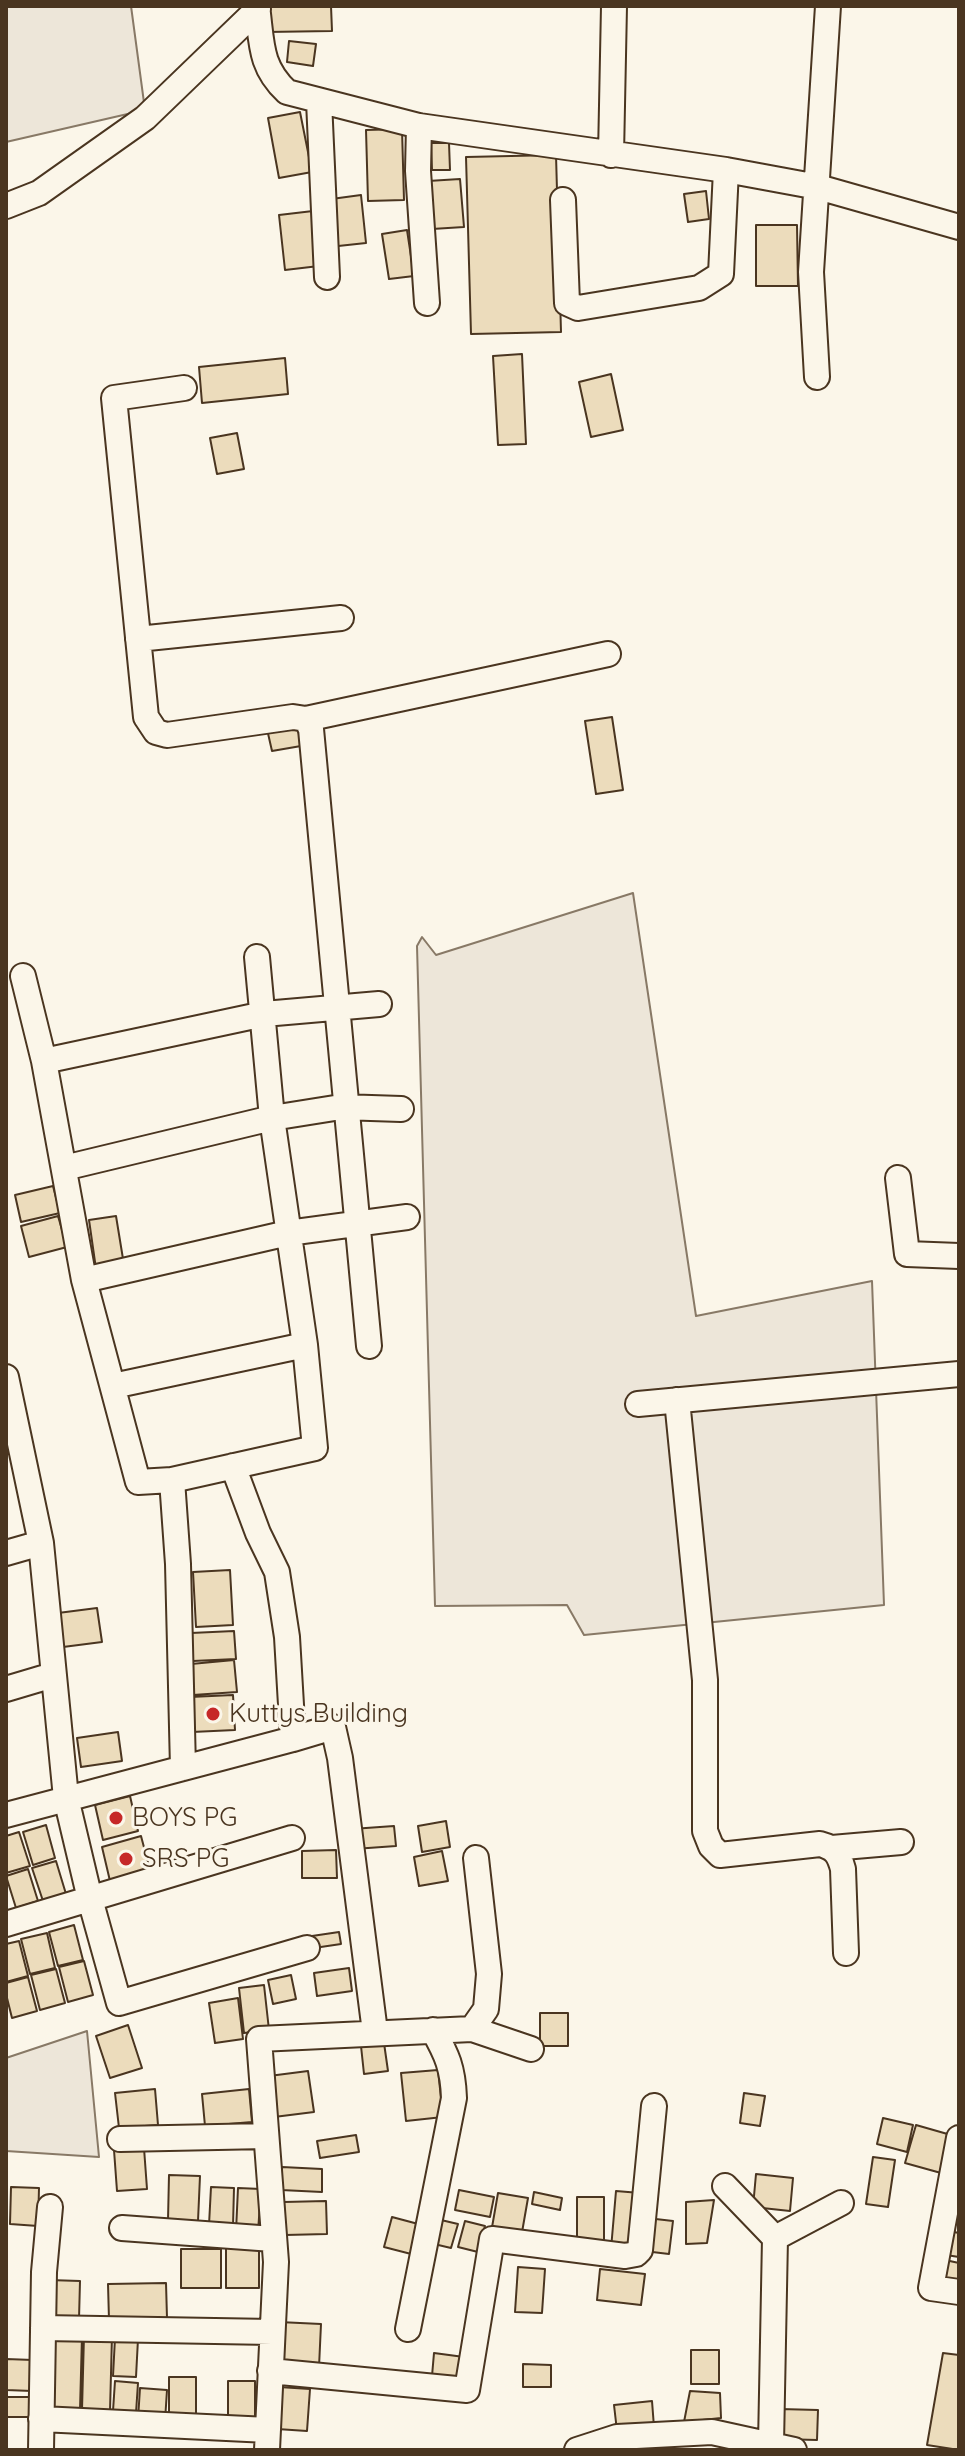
<!DOCTYPE html>
<html>
<head>
<meta charset="utf-8">
<style>
  body { margin:0 }
  #map { position:relative; width:965px; height:2456px; overflow:hidden; background:#fbf6e9; font-family:Quicksand,sans-serif }
  canvas { display:block }
  .frame { position:absolute; inset:0; border:8px solid #4a3520; pointer-events:none }
</style>
</head>
<body>
<div id="map">
<canvas width="965" height="2456"></canvas>
<div class="frame"></div>
</div>
<script>
const context = document.querySelector('canvas').getContext('2d');
context.lineJoin = 'round';
function fill(path, color) { context.fillStyle = color; context.fill(path, 'evenodd'); }
function trace(path, color, width, dash) { context.strokeStyle = color; context.lineWidth = width; context.lineCap = dash ? 'butt' : 'round'; context.setLineDash(dash || []); context.stroke(path); }
function label(font, color, halo, rows, align = 'center') {
  context.font = font + ' Quicksand,sans-serif'; context.lineWidth = 6; context.setLineDash([]); context.textBaseline = 'middle'; context.strokeStyle = halo; context.fillStyle = color; for (const [text, x, y, turn = 0] of rows) {
    context.save(); context.translate(x, y); context.rotate((+turn || 0) * Math.PI / 180); context.textAlign = isNaN(turn) ? turn : align; if (halo) context.strokeText(text, 0, 0); context.fillText(text, 0, 0); context.restore();
  }
}
const green = new Path2D(`
  M 6,6 L 131,6 L 145,110 L 6,142 Z
  M 633,893 L 696,1316 L 872,1281 L 884,1605 L 584,1635 L 567,1605 L 435,1606 L 417,946 L 422,937 L 436,955 Z
  M 87,2031 L 99,2157 L 6,2151 L 6,2058 Z`);
const building = new Path2D(`
  M 266,6 L 331,6 L 332,31 L 266,32 Z
  M 289,41 L 316,44 L 313,66 L 287,62 Z
  M 300,112 L 312,172 L 279,178 L 268,118 Z
  M 402,129 L 404,200 L 368,201 L 366,130 Z
  M 431,143 L 449,143 L 450,170 L 432,170 Z
  M 556,155 L 561,332 L 471,334 L 466,157 Z
  M 460,179 L 464,227 L 432,229 L 428,181 Z
  M 706,191 L 709,219 L 688,222 L 684,194 Z
  M 361,195 L 366,243 L 329,247 L 324,200 Z
  M 313,211 L 319,266 L 285,270 L 279,215 Z
  M 756,225 L 797,225 L 798,286 L 756,286 Z
  M 407,230 L 414,276 L 389,279 L 382,234 Z
  M 522,354 L 526,444 L 498,445 L 493,356 Z
  M 285,358 L 288,394 L 202,403 L 199,367 Z
  M 611,374 L 623,430 L 591,437 L 579,382 Z
  M 237,433 L 244,469 L 217,474 L 210,438 Z
  M 612,717 L 623,790 L 596,794 L 585,721 Z
  M 297,723 L 301,746 L 272,751 L 267,729 Z
  M 53,1186 L 60,1213 L 21,1222 L 15,1195 Z
  M 58,1216 L 67,1247 L 29,1257 L 21,1226 Z
  M 116,1216 L 124,1265 L 96,1269 L 89,1220 Z
  M 230,1570 L 233,1625 L 196,1627 L 193,1572 Z
  M 97,1608 L 102,1642 L 63,1647 L 58,1613 Z
  M 234,1631 L 236,1659 L 193,1661 L 191,1633 Z
  M 234,1660 L 237,1692 L 193,1695 L 191,1664 Z
  M 233,1695 L 235,1730 L 192,1732 L 190,1697 Z
  M 118,1732 L 122,1761 L 81,1767 L 77,1738 Z
  M 130,1796 L 138,1831 L 103,1840 L 95,1805 Z
  M 446,1821 L 450,1847 L 422,1852 L 418,1826 Z
  M 46,1825 L 55,1858 L 33,1865 L 23,1832 Z
  M 394,1826 L 396,1846 L 354,1849 L 352,1829 Z
  M 19,1832 L 30,1866 L 6,1873 L 6,1836 Z
  M 141,1836 L 150,1870 L 110,1881 L 102,1847 Z
  M 336,1850 L 337,1878 L 302,1878 L 302,1851 Z
  M 442,1851 L 448,1881 L 419,1886 L 414,1857 Z
  M 56,1861 L 66,1894 L 43,1901 L 32,1868 Z
  M 28,1869 L 38,1901 L 16,1908 L 6,1876 Z
  M 74,1925 L 83,1960 L 58,1966 L 49,1932 Z
  M 339,1932 L 341,1944 L 314,1948 L 312,1936 Z
  M 47,1933 L 55,1968 L 30,1974 L 21,1939 Z
  M 19,1941 L 28,1976 L 6,1982 L 6,1944 Z
  M 84,1961 L 93,1995 L 68,2002 L 59,1967 Z
  M 349,1968 L 352,1991 L 317,1996 L 314,1973 Z
  M 56,1969 L 65,2003 L 40,2010 L 31,1975 Z
  M 291,1975 L 296,1999 L 273,2004 L 268,1980 Z
  M 28,1977 L 37,2011 L 12,2018 L 6,1994 L 6,1983 Z
  M 264,1985 L 269,2030 L 244,2033 L 239,1988 Z
  M 238,1998 L 243,2039 L 215,2043 L 209,2003 Z
  M 540,2013 L 568,2013 L 568,2046 L 540,2046 Z
  M 128,2025 L 142,2068 L 110,2078 L 96,2036 Z
  M 384,2043 L 388,2071 L 364,2074 L 361,2046 Z
  M 438,2070 L 443,2117 L 406,2121 L 401,2073 Z
  M 308,2071 L 314,2112 L 274,2117 L 269,2076 Z
  M 155,2089 L 158,2125 L 119,2128 L 115,2093 Z
  M 249,2089 L 252,2122 L 205,2126 L 202,2094 Z
  M 744,2093 L 765,2096 L 760,2126 L 740,2123 Z
  M 883,2118 L 913,2125 L 907,2152 L 877,2144 Z
  M 916,2125 L 951,2135 L 941,2173 L 905,2163 Z
  M 356,2135 L 359,2152 L 320,2158 L 317,2141 Z
  M 144,2148 L 147,2189 L 117,2191 L 114,2150 Z
  M 873,2157 L 895,2160 L 888,2207 L 866,2204 Z
  M 282,2167 L 322,2169 L 322,2192 L 281,2190 Z
  M 756,2174 L 793,2178 L 790,2211 L 753,2207 Z
  M 169,2175 L 200,2176 L 198,2221 L 168,2220 Z
  M 11,2187 L 39,2188 L 38,2226 L 10,2224 Z
  M 211,2187 L 234,2188 L 233,2226 L 209,2225 Z
  M 238,2188 L 261,2189 L 258,2232 L 236,2231 Z
  M 459,2190 L 494,2197 L 490,2217 L 455,2210 Z
  M 616,2191 L 640,2193 L 636,2251 L 611,2249 Z
  M 534,2192 L 562,2198 L 560,2210 L 532,2204 Z
  M 498,2193 L 528,2198 L 521,2238 L 491,2233 Z
  M 577,2197 L 604,2197 L 604,2245 L 577,2245 Z
  M 714,2200 L 707,2243 L 686,2244 L 686,2202 Z
  M 326,2201 L 327,2234 L 285,2235 L 284,2202 Z
  M 392,2217 L 422,2225 L 415,2255 L 384,2247 Z
  M 647,2218 L 673,2221 L 669,2254 L 644,2251 Z
  M 441,2220 L 458,2224 L 451,2248 L 434,2244 Z
  M 465,2221 L 485,2226 L 478,2252 L 458,2247 Z
  M 949,2231 L 959,2233 L 959,2257 L 946,2255 Z
  M 226,2247 L 259,2247 L 259,2288 L 226,2288 Z
  M 181,2249 L 221,2249 L 221,2288 L 181,2288 Z
  M 945,2260 L 959,2263 L 959,2282 L 942,2278 Z
  M 518,2267 L 545,2269 L 542,2313 L 515,2312 Z
  M 600,2269 L 645,2274 L 641,2305 L 597,2300 Z
  M 49,2280 L 80,2281 L 79,2319 L 48,2318 Z
  M 166,2283 L 167,2318 L 109,2320 L 108,2284 Z
  M 279,2322 L 321,2324 L 319,2367 L 277,2365 Z
  M 84,2335 L 112,2336 L 110,2411 L 82,2410 Z
  M 54,2336 L 82,2336 L 80,2410 L 52,2409 Z
  M 115,2338 L 138,2339 L 136,2377 L 113,2376 Z
  M 691,2350 L 719,2350 L 719,2384 L 691,2384 Z
  M 434,2353 L 464,2357 L 461,2380 L 432,2376 Z
  M 943,2353 L 959,2355 L 959,2450 L 927,2445 Z
  M 6,2359 L 33,2360 L 32,2391 L 6,2390 Z
  M 523,2364 L 551,2365 L 551,2387 L 523,2387 Z
  M 169,2377 L 196,2377 L 196,2420 L 169,2421 Z
  M 115,2381 L 138,2383 L 136,2413 L 113,2411 Z
  M 228,2381 L 255,2381 L 255,2422 L 228,2422 Z
  M 279,2387 L 310,2389 L 307,2431 L 277,2429 Z
  M 140,2388 L 167,2390 L 165,2421 L 138,2419 Z
  M 690,2391 L 720,2393 L 721,2418 L 684,2422 Z
  M 6,2397 L 32,2397 L 32,2417 L 6,2417 Z
  M 652,2401 L 654,2427 L 617,2431 L 614,2405 Z
  M 780,2409 L 818,2410 L 817,2440 L 780,2439 Z`);
const minor = new Path2D(`
  M 257,6 C 262,42 259,66 287,92 L 419,126 L 726,170 L 818,187 L 959,227
  M 319,101 L 327,277
  M 419,126 L 418,171 L 427,303
  M 611,155 L 614,6
  M 563,200 L 567,303 L 578,308 L 699,288 L 721,274 L 726,170
  M 6,206 L 39,193 L 145,118 L 258,9
  M 817,377 L 811,272 L 828,6
  M 184,388 L 114,398 L 146,717 L 156,732 L 167,735 L 293,717 L 306,719 L 311,729 L 369,1346
  M 138,639 L 341,618
  M 306,719 L 608,654
  M 23,976 L 44,1061 L 84,1280 L 138,1482 L 172,1480 L 178,1564 L 183,1768
  M 44,1061 L 264,1014 L 379,1004
  M 64,1168 L 272,1118 L 341,1107 L 401,1109
  M 898,1178 L 907,1254 L 959,1256
  M 84,1280 L 288,1233 L 407,1217
  M 6,1377 L 41,1543 L 66,1798 L 90,1899 L 119,2003 L 307,1948
  M 113,1386 L 305,1345
  M 677,1400 L 705,1680 L 705,1831 L 711,1846 L 720,1855 L 820,1844 C 835,1848 839,1854 843,1869 L 846,1953
  M 638,1404 L 959,1374
  M 233,1466 L 258,1533 L 277,1572 L 287,1637 L 293,1739 L 333,1727 L 340,1758 L 375,2032
  M 172,1480 L 315,1448 L 305,1345 L 272,1118 L 257,957
  M 6,1553 L 41,1543
  M 6,1689 L 53,1675
  M 6,1815 L 293,1739
  M 832,1848 L 901,1842
  M 6,1924 L 292,1838
  M 472,2029 L 486,2009 L 489,1974 L 476,1858
  M 959,2138 L 931,2288 L 959,2292
  M 120,2139 L 266,2136
  M 725,2186 L 775,2238
  M 122,2228 L 273,2239
  M 43,2328 L 272,2332
  M 408,2329 L 454,2098 C 453,2068 447,2055 433,2030
  M 270,2371 L 467,2390 L 492,2239 L 625,2256 L 636,2254 L 640,2250 L 654,2106
  M 41,2419 L 268,2430
  M 771,2444 L 775,2238 L 841,2203
  M 41,2450 L 44,2272 L 50,2207
  M 267,2450 L 276,2262 L 259,2039 L 472,2029 L 531,2049
  M 577,2450 L 617,2437 L 712,2432 L 794,2450`);
const markers = [
  [213,1714,8,"#c62828"],
  [116,1818,8,"#c62828"],
  [126,1859,8,"#c62828"]
];
const poiNames = [
  ["Kuttys Building",229,1714],
  ["BOYS PG",132,1818],
  ["SRS PG",142,1859]
];
fill(green, '#ede6d9');
trace(green, '#887966', 2);
fill(building, '#ecdcbc');
trace(building, '#4a3520', 2);
trace(minor, '#4a3520', 28);
trace(minor, '#fbf6e9', 24);
for (const [x, y, r, color] of markers) { const dot = new Path2D(); dot.arc(x, y, r, 0, 2 * Math.PI); context.fillStyle = color; context.fill(dot); trace(dot, '#fbf6e9', 3); }
label('26px', '#4a3520', '#fbf6e9', poiNames, 'left');
</script>
</body>
</html>
